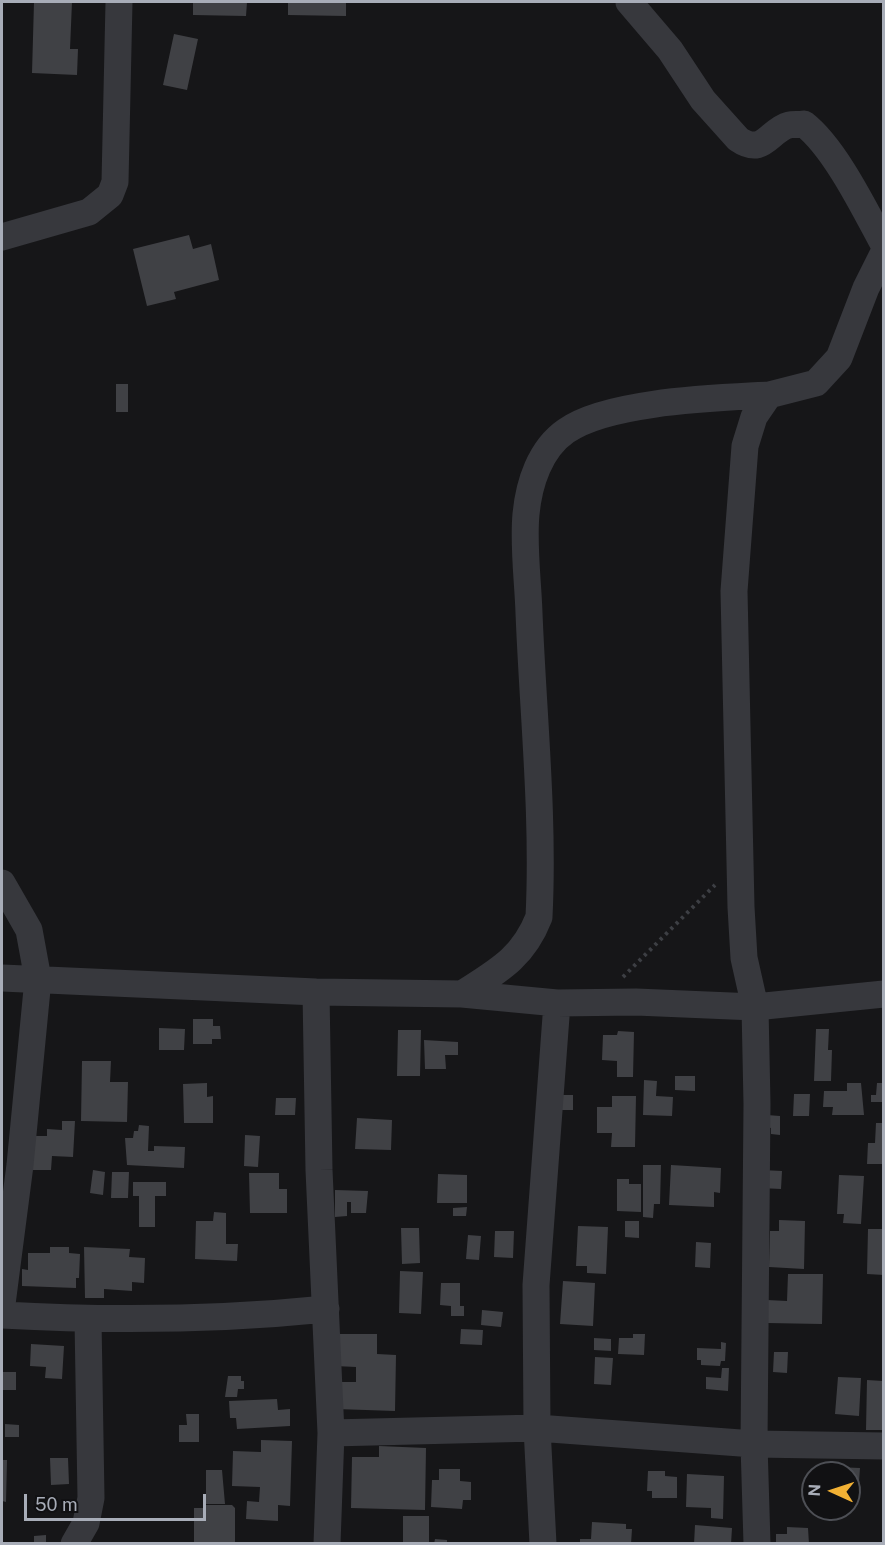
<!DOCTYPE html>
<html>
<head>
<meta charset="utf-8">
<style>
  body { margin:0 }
  #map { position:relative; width:885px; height:1545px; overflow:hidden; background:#161618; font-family:"Public Sans",sans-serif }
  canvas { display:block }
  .frame { position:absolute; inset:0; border:3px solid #a8adb8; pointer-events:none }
  .north { position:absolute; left:801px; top:1461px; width:60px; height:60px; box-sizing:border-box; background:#111113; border:2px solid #4d4f55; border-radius:50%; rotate:273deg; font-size:16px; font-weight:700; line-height:24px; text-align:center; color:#a8adb8 }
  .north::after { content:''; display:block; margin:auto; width:21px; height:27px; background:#f2b134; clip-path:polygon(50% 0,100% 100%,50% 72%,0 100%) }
  .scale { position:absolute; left:24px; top:1494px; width:182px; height:27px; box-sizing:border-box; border:3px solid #a8adb8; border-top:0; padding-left:8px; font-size:18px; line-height:21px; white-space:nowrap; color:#a8adb8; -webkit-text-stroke:4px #111113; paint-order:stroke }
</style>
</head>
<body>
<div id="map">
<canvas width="885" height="1545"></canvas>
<div class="frame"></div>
<div class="north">N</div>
<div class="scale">50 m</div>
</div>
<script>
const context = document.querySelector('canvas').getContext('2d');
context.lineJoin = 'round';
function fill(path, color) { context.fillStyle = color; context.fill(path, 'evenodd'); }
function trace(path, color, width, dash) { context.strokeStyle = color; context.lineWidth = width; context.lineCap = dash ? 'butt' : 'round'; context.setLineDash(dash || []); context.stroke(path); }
const building = new Path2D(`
  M 34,2 L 72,2 L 70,49 L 78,49 L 77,75 L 32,73 Z
  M 193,2 L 247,2 L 246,16 L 193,15 Z
  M 288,2 L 346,2 L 346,16 L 288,15 Z
  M 174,34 L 198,39 L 187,90 L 163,85 Z
  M 189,235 L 193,249 L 211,244 L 219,280 L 174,292 L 176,299 L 147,306 L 133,249 Z
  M 116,384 L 128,384 L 128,412 L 116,412 Z
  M 193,1019 L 213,1019 L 213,1026 L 220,1026 L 221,1039 L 212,1039 L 212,1044 L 193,1044 Z
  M 159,1028 L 185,1029 L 184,1050 L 159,1050 Z
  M 816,1029 L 829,1029 L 828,1050 L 832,1050 L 831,1081 L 814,1081 Z
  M 398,1030 L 421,1030 L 420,1076 L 397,1076 Z
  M 618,1031 L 634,1032 L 633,1077 L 617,1077 L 617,1061 L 602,1060 L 603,1035 L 617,1035 Z
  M 424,1040 L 458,1042 L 458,1055 L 445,1055 L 446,1069 L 425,1069 Z
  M 82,1061 L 111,1061 L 110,1082 L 128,1082 L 127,1122 L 81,1121 Z
  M 675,1076 L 695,1076 L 695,1091 L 675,1090 Z
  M 644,1080 L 657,1081 L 656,1096 L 673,1097 L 672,1116 L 643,1115 Z
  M 207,1083 L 207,1097 L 213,1096 L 213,1123 L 184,1123 L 183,1084 Z
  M 847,1083 L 861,1083 L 864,1115 L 832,1115 L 833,1107 L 823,1107 L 824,1091 L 847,1091 Z
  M 877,1083 L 884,1083 L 884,1102 L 871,1102 L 871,1095 L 876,1095 Z
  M 794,1094 L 810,1094 L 809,1116 L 793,1116 Z
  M 553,1095 L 573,1095 L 573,1110 L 553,1110 Z
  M 612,1096 L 636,1096 L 635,1147 L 611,1147 L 612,1133 L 597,1133 L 597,1107 L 612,1107 Z
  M 276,1098 L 296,1098 L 295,1115 L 275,1115 Z
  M 767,1115 L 780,1116 L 780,1135 L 771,1134 L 771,1128 L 767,1127 Z
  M 357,1118 L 392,1120 L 391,1150 L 355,1149 Z
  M 62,1121 L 75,1121 L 73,1157 L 52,1156 L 51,1170 L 29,1170 L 30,1136 L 47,1136 L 47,1129 L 62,1130 Z
  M 876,1123 L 884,1123 L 884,1164 L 867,1164 L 868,1143 L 875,1143 Z
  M 139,1125 L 149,1126 L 148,1151 L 154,1151 L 154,1146 L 185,1147 L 184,1168 L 127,1165 L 125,1138 L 133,1138 L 134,1131 L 138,1131 Z
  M 245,1135 L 260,1136 L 258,1167 L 244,1166 Z
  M 643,1165 L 661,1165 L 660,1204 L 654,1204 L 653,1218 L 643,1217 Z
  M 671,1165 L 721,1168 L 720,1193 L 714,1192 L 714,1207 L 669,1205 Z
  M 93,1170 L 105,1172 L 103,1195 L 90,1193 Z
  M 761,1170 L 782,1171 L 781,1189 L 760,1188 Z
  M 112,1172 L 129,1172 L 128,1198 L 111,1198 Z
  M 249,1173 L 279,1173 L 279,1189 L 287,1189 L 287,1213 L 250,1213 Z
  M 438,1174 L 467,1175 L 467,1203 L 437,1203 Z
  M 839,1175 L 864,1176 L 861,1224 L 843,1223 L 844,1214 L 837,1214 Z
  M 617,1179 L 629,1179 L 629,1184 L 641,1184 L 641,1212 L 617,1211 Z
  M 133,1182 L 166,1182 L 166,1196 L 155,1196 L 155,1227 L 139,1227 L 139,1196 L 133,1196 Z
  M 335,1190 L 368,1191 L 366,1213 L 351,1213 L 351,1202 L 347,1202 L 347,1216 L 335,1217 Z
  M 467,1207 L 466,1216 L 453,1216 L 453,1208 Z
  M 214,1212 L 226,1213 L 226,1244 L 238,1244 L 237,1261 L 195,1259 L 196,1221 L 213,1221 Z
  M 779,1220 L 805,1221 L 804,1269 L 769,1267 L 770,1231 L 779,1231 Z
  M 625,1221 L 639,1221 L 639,1238 L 625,1237 Z
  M 578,1226 L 608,1227 L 606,1274 L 587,1273 L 587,1266 L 576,1266 Z
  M 401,1228 L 419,1228 L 420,1263 L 402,1264 Z
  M 868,1229 L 884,1229 L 884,1275 L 867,1274 Z
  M 495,1231 L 514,1231 L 513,1258 L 494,1257 Z
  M 468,1235 L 481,1236 L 479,1260 L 466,1259 Z
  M 696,1242 L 711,1243 L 710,1268 L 695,1267 Z
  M 50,1247 L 69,1247 L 69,1253 L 80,1254 L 79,1278 L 76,1278 L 76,1288 L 22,1286 L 22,1269 L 28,1270 L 28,1253 L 50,1253 Z
  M 84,1247 L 130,1249 L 129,1257 L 145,1258 L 144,1283 L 132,1282 L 132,1291 L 104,1289 L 104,1298 L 85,1298 Z
  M 400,1271 L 423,1272 L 421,1314 L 399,1313 Z
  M 788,1274 L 823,1274 L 822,1324 L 767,1323 L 767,1300 L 787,1301 Z
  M 563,1281 L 595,1283 L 593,1326 L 560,1324 Z
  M 441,1283 L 460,1283 L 460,1306 L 464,1306 L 464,1316 L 451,1316 L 451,1306 L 440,1305 Z
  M 482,1310 L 503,1312 L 501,1327 L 481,1325 Z
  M 461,1329 L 483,1330 L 482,1345 L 460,1344 Z
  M 335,1334 L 377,1334 L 377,1354 L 396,1355 L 395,1411 L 336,1409 L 337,1382 L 356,1382 L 356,1367 L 335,1366 Z
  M 633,1334 L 645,1334 L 644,1355 L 618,1354 L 619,1338 L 633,1338 Z
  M 594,1338 L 611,1339 L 611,1351 L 594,1350 Z
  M 721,1342 L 726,1343 L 725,1361 L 721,1361 L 720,1366 L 701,1365 L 701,1360 L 697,1360 L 697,1348 L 721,1349 Z
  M 31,1344 L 64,1346 L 62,1379 L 45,1378 L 46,1367 L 30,1366 Z
  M 774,1352 L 788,1352 L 787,1373 L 773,1372 Z
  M 595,1357 L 613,1358 L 611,1385 L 594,1384 Z
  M 722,1368 L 729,1368 L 728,1391 L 706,1389 L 706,1377 L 721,1378 Z
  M 2,1372 L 16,1372 L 16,1390 L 2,1390 Z
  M 228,1376 L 241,1376 L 241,1381 L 244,1381 L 244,1389 L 238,1389 L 237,1397 L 225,1397 Z
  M 838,1377 L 861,1378 L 859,1416 L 835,1414 Z
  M 867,1380 L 883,1381 L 882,1430 L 866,1430 Z
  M 277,1399 L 278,1410 L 290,1409 L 290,1426 L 237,1429 L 236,1418 L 230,1418 L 229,1401 Z
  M 186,1414 L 199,1414 L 199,1442 L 179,1442 L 179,1425 L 187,1425 Z
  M 5,1424 L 19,1425 L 19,1437 L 5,1437 Z
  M 261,1440 L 292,1441 L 290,1506 L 278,1505 L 278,1521 L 246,1519 L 247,1501 L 259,1502 L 260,1487 L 232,1486 L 233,1451 L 261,1452 Z
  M 379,1446 L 426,1448 L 425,1510 L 351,1508 L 352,1457 L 379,1457 Z
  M 50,1458 L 68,1458 L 69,1484 L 51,1485 Z
  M 2,1460 L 7,1460 L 6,1502 L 2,1501 Z
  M 836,1467 L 860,1468 L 859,1482 L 849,1482 L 849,1473 L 835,1473 Z
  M 439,1469 L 460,1469 L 460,1481 L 471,1482 L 471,1500 L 463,1500 L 462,1509 L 431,1507 L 432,1480 L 439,1480 Z
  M 206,1470 L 222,1470 L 225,1504 L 206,1504 Z
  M 648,1471 L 665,1471 L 665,1476 L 677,1477 L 677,1498 L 652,1498 L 652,1491 L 647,1491 Z
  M 687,1474 L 724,1476 L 723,1519 L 711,1518 L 711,1508 L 686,1507 Z
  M 203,1505 L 232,1505 L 235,1508 L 235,1544 L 194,1544 L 194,1508 L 203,1508 Z
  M 403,1516 L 429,1516 L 429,1544 L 403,1544 Z
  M 592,1522 L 626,1524 L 626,1529 L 632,1529 L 631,1544 L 580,1544 L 580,1539 L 591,1539 Z
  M 695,1525 L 732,1528 L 731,1544 L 694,1544 Z
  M 787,1527 L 808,1528 L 809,1544 L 776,1544 L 776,1534 L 787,1534 Z
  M 46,1535 L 46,1544 L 34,1544 L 34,1536 Z
  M 435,1539 L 447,1540 L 447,1544 L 434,1544 Z`);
const path = new Path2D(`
  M 623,977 L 715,885`);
const minor = new Path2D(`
  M 629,2 L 670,50 L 703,100 L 738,139 C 764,157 769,130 789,125 C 793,124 799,125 804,124 C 835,148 865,210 884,245
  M 2,237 L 89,212 L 110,195 L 115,182 L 119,2
  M 2,883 L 29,930 L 38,979 L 20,1165 L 2,1304
  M 2,978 L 316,992 L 462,994 L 557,1003 L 636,1002 L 755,1007 L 884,994
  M 316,992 L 319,1170 L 331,1433 L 327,1544
  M 462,994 C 498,971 523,958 539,917 C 544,816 533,714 529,613 C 528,581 523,546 526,514 C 529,483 540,449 566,431 C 608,401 717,398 769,395
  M 2,1315 C 110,1321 218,1320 326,1309
  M 331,1433 L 537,1428 L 754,1444 L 884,1446
  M 74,1544 L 86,1523 L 91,1498 L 88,1320
  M 543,1544 L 537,1428 L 536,1285 L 557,1003
  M 757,1544 L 754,1444 L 757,1104 L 755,1007 L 744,958 L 741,907 L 734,591 L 745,446 L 754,417 L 769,395 L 816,383 L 839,358 L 866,288 L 884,252`);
fill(building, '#404145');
trace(path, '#3d3f44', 4, [3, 4.5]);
trace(minor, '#37383d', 27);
</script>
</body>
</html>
